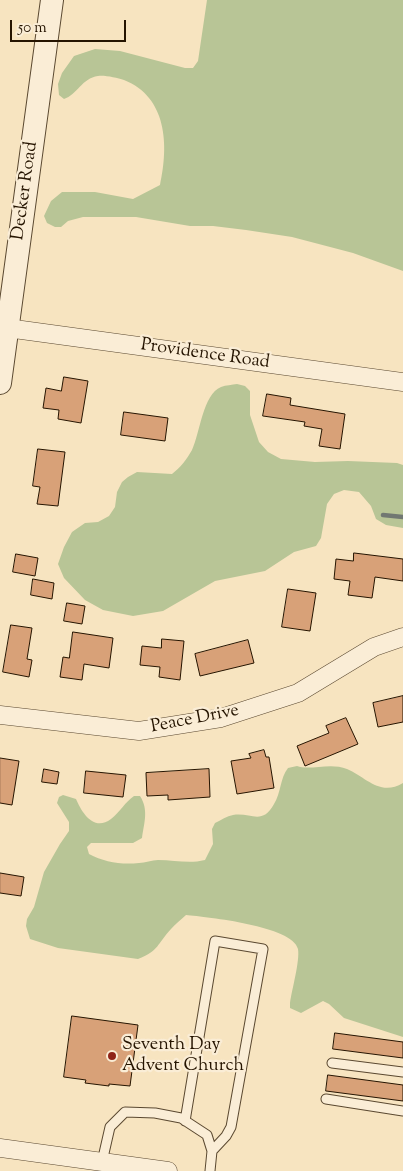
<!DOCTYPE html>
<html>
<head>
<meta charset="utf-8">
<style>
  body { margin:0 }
  #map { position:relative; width:403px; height:1171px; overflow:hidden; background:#f7e4c0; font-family:"Sorts Mill Goudy",serif }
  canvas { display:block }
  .scale { position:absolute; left:10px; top:20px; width:116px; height:22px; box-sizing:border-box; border:2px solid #251400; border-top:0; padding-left:6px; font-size:15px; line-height:18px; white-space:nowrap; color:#251400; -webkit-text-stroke:4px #faedd6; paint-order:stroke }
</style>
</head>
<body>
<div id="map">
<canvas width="403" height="1171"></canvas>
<div class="scale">50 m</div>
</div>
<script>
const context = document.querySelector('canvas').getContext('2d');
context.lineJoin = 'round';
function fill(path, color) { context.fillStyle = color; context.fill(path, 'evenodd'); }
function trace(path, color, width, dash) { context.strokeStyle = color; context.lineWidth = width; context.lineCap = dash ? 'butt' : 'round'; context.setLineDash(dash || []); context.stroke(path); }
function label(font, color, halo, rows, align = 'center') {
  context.font = font + ' "Sorts Mill Goudy",serif'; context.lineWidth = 4.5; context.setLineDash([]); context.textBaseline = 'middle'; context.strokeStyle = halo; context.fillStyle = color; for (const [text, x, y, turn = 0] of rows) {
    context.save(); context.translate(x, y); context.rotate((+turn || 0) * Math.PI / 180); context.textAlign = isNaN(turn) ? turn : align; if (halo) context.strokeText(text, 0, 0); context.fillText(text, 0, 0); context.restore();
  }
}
const green = new Path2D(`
  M 207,0 L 403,0 L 403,271 L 353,253 L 292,237 L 246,230 L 213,226 L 190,226 L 136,217 L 83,217 L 68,221 L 61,227 L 55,227 L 47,223 L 44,216 L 51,201 L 62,192 L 95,192 L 133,199 L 160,185 C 169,145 167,97 124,80 C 117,78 105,75 98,76 C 82,78 77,95 64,99 L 59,95 L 58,84 L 62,73 L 74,56 L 95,49 L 120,51 L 185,68 L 193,68 L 198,61 Z
  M 237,384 L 245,386 L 250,391 L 250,415 L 259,442 L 268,452 L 281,459 L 315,462 L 348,461 L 397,463 L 403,465 L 403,528 L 386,525 L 376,519 L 371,506 L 359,492 L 344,490 L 334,494 L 327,504 L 321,538 L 316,546 L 294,552 L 265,571 L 215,581 L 163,611 L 133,616 L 103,610 L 85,600 L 64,578 L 58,564 L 64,547 L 72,532 L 85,523 L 98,522 L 109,516 L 115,507 L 117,492 L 122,482 L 128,477 L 137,472 L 172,474 C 180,468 187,459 192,450 C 200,433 203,394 221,387 C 226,385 232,385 237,384 Z
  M 297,766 C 310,771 330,762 347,769 C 366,777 380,797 403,783 L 403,1037 L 344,1018 L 329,1004 L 323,1001 L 301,1013 L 290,1008 L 290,1003 C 292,989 300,961 298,949 C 293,926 207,917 186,915 C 181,920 175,924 171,929 C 157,944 159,951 138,959 L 58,948 L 30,939 L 26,926 L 27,919 L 34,907 L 44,872 L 60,844 L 69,831 L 69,822 L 57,803 L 59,797 L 63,795 L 76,799 C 82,813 94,832 111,819 C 120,812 125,802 134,796 L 140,796 C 149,810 144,823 142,838 L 133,843 L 91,843 L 87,847 L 89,854 C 104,862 121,865 139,863 C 145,863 152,860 158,860 C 175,860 189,864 205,860 L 213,844 L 212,829 L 215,823 C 221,820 227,816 233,815 C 251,812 262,826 274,804 C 281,793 280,778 288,768 Z`);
const stream = new Path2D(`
  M 383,515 L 403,517`);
const building = new Path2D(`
  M 64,377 L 88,381 L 81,423 L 58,419 L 59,410 L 43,408 L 46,388 L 61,391 Z
  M 267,394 L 291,398 L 290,405 L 345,414 L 340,449 L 319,446 L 322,429 L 304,426 L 305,422 L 263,416 Z
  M 124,412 L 168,418 L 165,441 L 121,435 Z
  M 38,449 L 65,452 L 58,506 L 37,504 L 40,487 L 33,486 Z
  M 354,553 L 403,559 L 403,581 L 375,577 L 372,598 L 348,595 L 350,581 L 334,579 L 336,559 L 353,561 Z
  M 16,554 L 38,558 L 35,576 L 13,572 Z
  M 33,579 L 54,583 L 52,599 L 31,595 Z
  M 288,589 L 316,593 L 310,631 L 282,627 Z
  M 67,603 L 85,606 L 82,624 L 64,621 Z
  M 11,625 L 32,628 L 27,659 L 32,660 L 29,677 L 3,672 Z
  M 73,632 L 113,638 L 109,668 L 84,664 L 82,680 L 60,677 L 63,657 L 69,658 Z
  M 162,639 L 184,641 L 180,680 L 159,677 L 160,667 L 140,665 L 142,646 L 161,648 Z
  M 248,640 L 254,663 L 200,676 L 195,654 Z
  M 403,696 L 403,722 L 378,727 L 373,703 Z
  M 346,718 L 358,744 L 305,766 L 297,746 L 329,733 L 326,726 Z
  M 264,750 L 266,757 L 269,757 L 274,788 L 237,794 L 231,761 L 251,758 L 249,754 Z
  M 0,758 L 19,761 L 12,805 L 0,803 Z
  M 44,769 L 59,772 L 57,784 L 42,782 Z
  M 209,769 L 210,797 L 168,800 L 168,795 L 147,796 L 146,773 Z
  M 86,771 L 126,775 L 123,797 L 84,793 Z
  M 0,873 L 24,877 L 21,896 L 0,893 Z
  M 72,1016 L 138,1025 L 130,1086 L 109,1084 L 109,1086 L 85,1083 L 86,1080 L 64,1077 Z
  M 335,1033 L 403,1042 L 403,1058 L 333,1049 Z
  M 328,1075 L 403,1085 L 403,1101 L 326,1091 Z`);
const service = new Path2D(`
  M 332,1063 L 403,1072
  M 326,1099 L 403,1111
  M 185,1121 L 215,941 L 263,949 L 231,1127 L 226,1136 L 212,1151
  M 102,1162 L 110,1127 L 125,1112 L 155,1113 L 181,1118 L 207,1135 L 212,1151 L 210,1171`);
const minor = new Path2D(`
  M 7,328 L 403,382
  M 0,715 L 139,731 L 221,718 L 298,693 L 374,647 L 403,637
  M 0,1148 L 168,1171`);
const tertiary = new Path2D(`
  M 0,383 L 52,0`);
const markers = [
  [112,1056,5,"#8f2418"]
];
const streetNames = [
  ["Decker Road",26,191,-82],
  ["Providence Road",205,355,8],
  ["Peace Drive",195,720,-11]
];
const poiNames = [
  ["Seventh Day",122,1046],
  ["Advent Church",122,1067]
];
fill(green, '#b8c596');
trace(stream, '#717872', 4.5);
fill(building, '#d8a178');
trace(building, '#251400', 1);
trace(service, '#5a4830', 11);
trace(minor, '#5a4830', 19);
trace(tertiary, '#5a4830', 24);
trace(service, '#faedd6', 9);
trace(minor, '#faedd6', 18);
trace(tertiary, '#faedd6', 22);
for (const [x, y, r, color] of markers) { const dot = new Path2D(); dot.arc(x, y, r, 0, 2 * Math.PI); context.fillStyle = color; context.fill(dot); trace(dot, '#faedd6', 2); }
label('18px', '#251400', '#faedd6', streetNames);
label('18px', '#251400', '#faedd6', poiNames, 'left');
</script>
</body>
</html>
